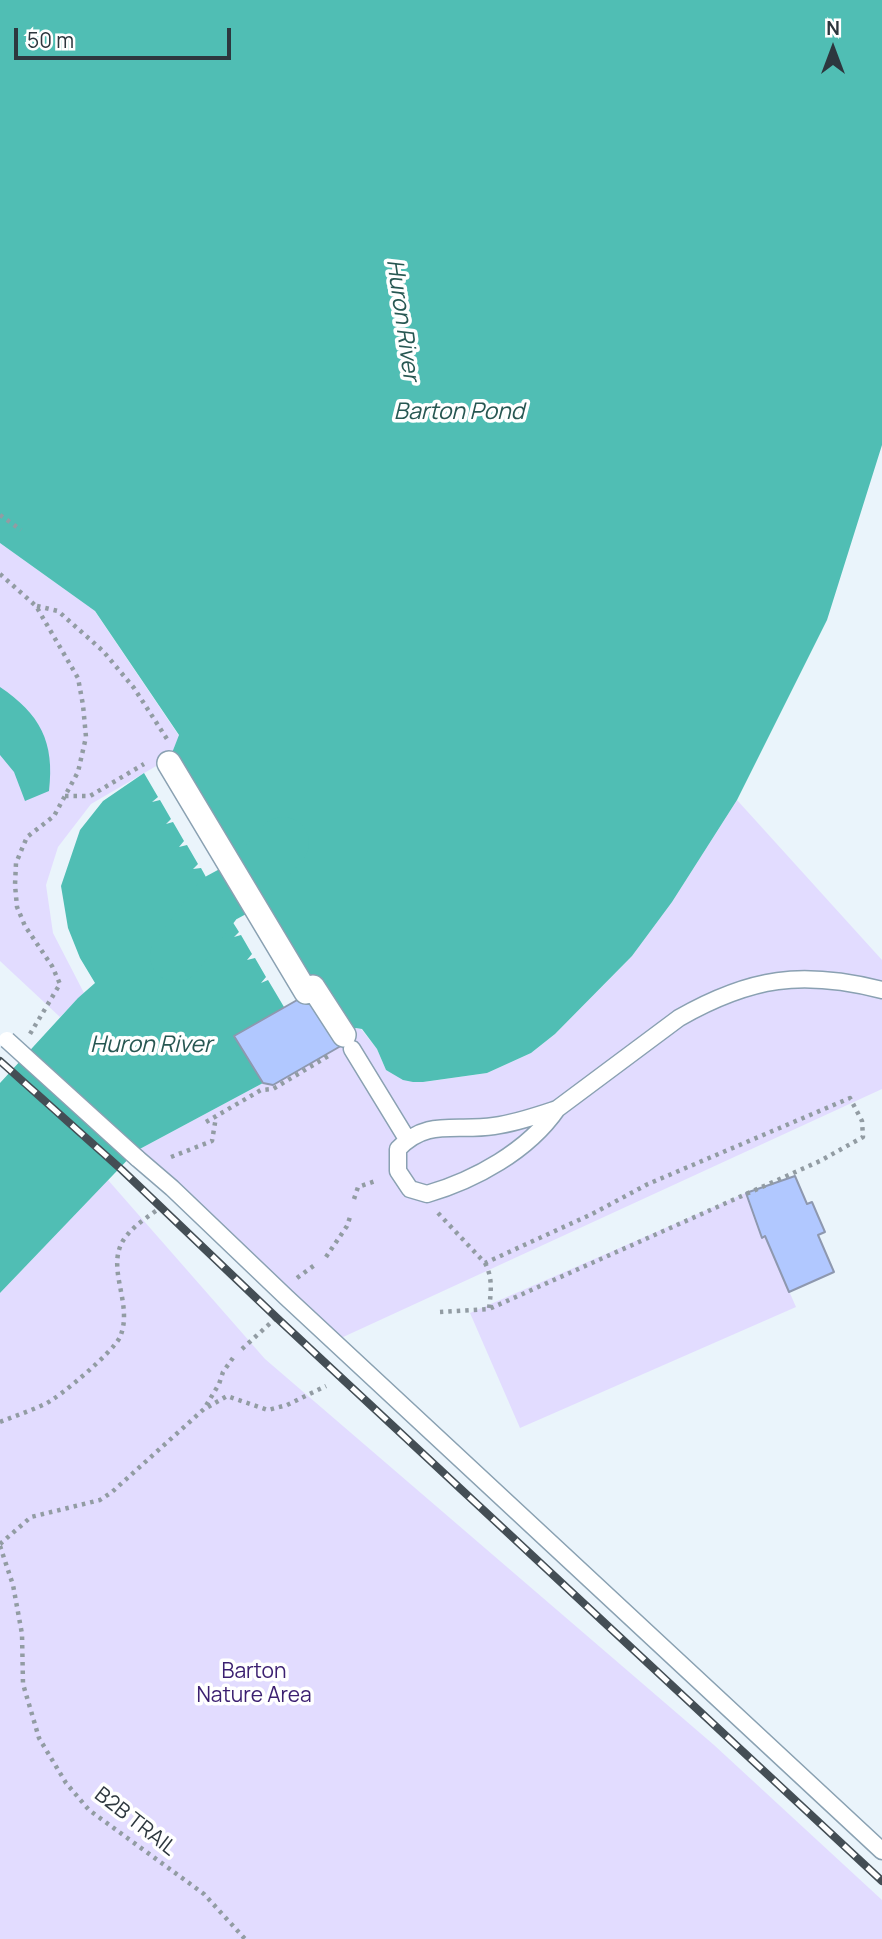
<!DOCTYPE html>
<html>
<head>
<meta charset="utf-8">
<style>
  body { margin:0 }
  #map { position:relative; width:882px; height:1939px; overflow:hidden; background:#eaf4fb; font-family:Manrope,sans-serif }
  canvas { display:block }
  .north { position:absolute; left:798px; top:14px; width:70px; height:70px; -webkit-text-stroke:5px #fff; paint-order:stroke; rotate:0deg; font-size:19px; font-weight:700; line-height:28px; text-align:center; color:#2d373e }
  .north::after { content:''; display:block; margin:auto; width:24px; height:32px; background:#2d373e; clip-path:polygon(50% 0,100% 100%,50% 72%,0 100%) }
  .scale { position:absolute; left:14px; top:28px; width:217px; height:32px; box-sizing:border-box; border:4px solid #2d373e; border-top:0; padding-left:9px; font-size:21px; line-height:24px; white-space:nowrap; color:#2d373e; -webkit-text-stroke:5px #fff; paint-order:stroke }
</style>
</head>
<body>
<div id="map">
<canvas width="882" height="1939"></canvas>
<div class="north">N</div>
<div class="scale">50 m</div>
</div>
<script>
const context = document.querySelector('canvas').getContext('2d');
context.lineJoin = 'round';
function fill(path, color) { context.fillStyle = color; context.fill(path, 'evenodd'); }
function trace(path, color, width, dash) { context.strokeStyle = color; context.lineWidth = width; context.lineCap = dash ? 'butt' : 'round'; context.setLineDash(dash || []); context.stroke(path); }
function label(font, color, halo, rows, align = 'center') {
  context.font = font + ' Manrope,sans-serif'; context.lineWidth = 7; context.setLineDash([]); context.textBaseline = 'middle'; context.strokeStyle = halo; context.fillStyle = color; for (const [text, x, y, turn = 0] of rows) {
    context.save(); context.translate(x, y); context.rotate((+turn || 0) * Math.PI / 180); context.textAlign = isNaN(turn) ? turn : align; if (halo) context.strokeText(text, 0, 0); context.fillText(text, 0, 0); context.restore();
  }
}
const green = new Path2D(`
  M 0,543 L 94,610 L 179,736 L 170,758 L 91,804 L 58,847 L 46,885 L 53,933 L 84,993 L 60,1017 L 0,961 Z
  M 737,800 L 882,960 L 882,1089 L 341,1338 L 136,1151 L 263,1083 L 356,1028 L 361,1029 L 377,1049 L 386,1070 L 424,1082 L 487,1073 L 531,1053 L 555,1034 L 632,956 L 672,902 Z
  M 108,1180 L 265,1359 L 714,1745 L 882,1900 L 882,1939 L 0,1939 L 0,1293 Z
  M 746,1193 L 796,1307 L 520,1428 L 470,1313 Z`);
const water = new Path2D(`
  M 0,0 L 882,0 L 882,445 L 827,620 L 737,800 L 672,902 L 632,956 L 555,1034 L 531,1053 L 487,1073 L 423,1082 L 413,1082 L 403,1080 L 386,1070 L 377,1049 L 362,1029 L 356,1028 L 341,1036 L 170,758 L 179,735 L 95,611 L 0,543 Z
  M 0,687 C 40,714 55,742 49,791 L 25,801 L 14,772 L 0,755 Z
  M 144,773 L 158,797 L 152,802 L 160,800 L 171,819 L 166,824 L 173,822 L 184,841 L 179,847 L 187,845 L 198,864 L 193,869 L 201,868 L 212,888 L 207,892 L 213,891 L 226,909 L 220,915 L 227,913 L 239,932 L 234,937 L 241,935 L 252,954 L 247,960 L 255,958 L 266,977 L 261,983 L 268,980 L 284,1007 L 263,1083 L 136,1151 L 0,1293 L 0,1083 L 78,998 L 95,983 L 80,958 L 68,928 L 61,886 L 80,830 L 103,801 Z`);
const river = new Path2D(`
  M 176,956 L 219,899 L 245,885 L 283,843`);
const building = new Path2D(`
  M 313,991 L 346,1043 L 273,1085 L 263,1083 L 234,1036 Z
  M 795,1176 L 807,1204 L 812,1202 L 818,1216 L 825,1232 L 818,1235 L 834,1272 L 789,1292 L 765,1236 L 762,1238 L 746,1193 Z`);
const path = new Path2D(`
  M 0,515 L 21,530
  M 0,574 L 36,606 L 78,678 L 83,705 L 86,737 L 78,772 L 54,816 L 27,837 L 16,863 L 15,885 L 17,907 L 25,926 L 52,966 L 60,984 L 30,1034
  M 37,606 L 58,611 L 103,651 L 134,688 L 167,739
  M 65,796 L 90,796 L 144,764
  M 206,1122 L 261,1090 L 273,1089 L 330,1055
  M 171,1157 L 212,1141 L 216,1117
  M 354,1199 L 358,1187 L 378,1180
  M 438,1213 L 485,1263 L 592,1214 L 648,1184 L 850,1098 L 862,1121 L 863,1137 L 820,1161 L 489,1309 L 440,1312
  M 326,1257 L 347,1226 L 351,1214
  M 485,1263 C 493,1278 491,1292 489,1309
  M 297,1278 L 316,1264
  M 242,1349 L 277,1317
  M 208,1407 L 227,1396 L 268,1410 L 287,1405 L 326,1386
  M 0,1422 C 15,1416 30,1411 45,1404 C 60,1397 113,1352 120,1337 C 135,1302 101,1264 128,1234 C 137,1223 151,1215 161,1207
  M 0,1544 L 31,1517 L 100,1500 L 112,1492 L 204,1409 L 219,1384 L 223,1372 L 235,1355
  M 0,1546 L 13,1585 L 22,1634 L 23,1684 L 39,1738 L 66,1783 L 89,1810 L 204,1894 L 245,1939`);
const service = new Path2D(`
  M 352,1049 L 407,1139
  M 557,1109 C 536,1116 516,1123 494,1126 C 456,1132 427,1118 398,1149 L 398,1171 L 410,1189 L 427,1194 C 475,1180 528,1151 557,1109 L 679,1018 C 751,977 802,970 882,990
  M 137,1158 L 172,1188 L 286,1297 L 882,1851`);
const pedestrian = new Path2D(`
  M 169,763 L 306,992 L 313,987 L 344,1035`);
const rail = new Path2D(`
  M 0,1061 L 122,1170 L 277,1318 L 882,1881`);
const serviceBridge = new Path2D(`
  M 7,1040 L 137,1158`);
const parkNames = [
  ["Barton",254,1672],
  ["Nature Area",254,1696]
];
const streetNames = [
  ["B2B TRAIL",135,1822,38]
];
const waterNames = [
  ["Huron River",402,320,82],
  ["Barton Pond",459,413],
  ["Huron River",151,1046]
];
fill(green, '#e2dcff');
fill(water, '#50beb4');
trace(river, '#50beb4', 52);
fill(building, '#b1c8ff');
trace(building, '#8e98af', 2);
trace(service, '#8aa1b2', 19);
trace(pedestrian, '#8aa1b2', 26);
trace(path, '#929ca3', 4.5, [3.5, 5]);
trace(service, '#fff', 16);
trace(pedestrian, '#fff', 23);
trace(rail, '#444e55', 8);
trace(rail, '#fff', 5, [16]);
trace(serviceBridge, '#8aa1b2', 19, []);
trace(serviceBridge, '#fff', 16);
label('21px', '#3b1f70', '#fff', parkNames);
label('21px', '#2d373e', '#fff', streetNames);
label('italic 23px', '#275752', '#fff', waterNames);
</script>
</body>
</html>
